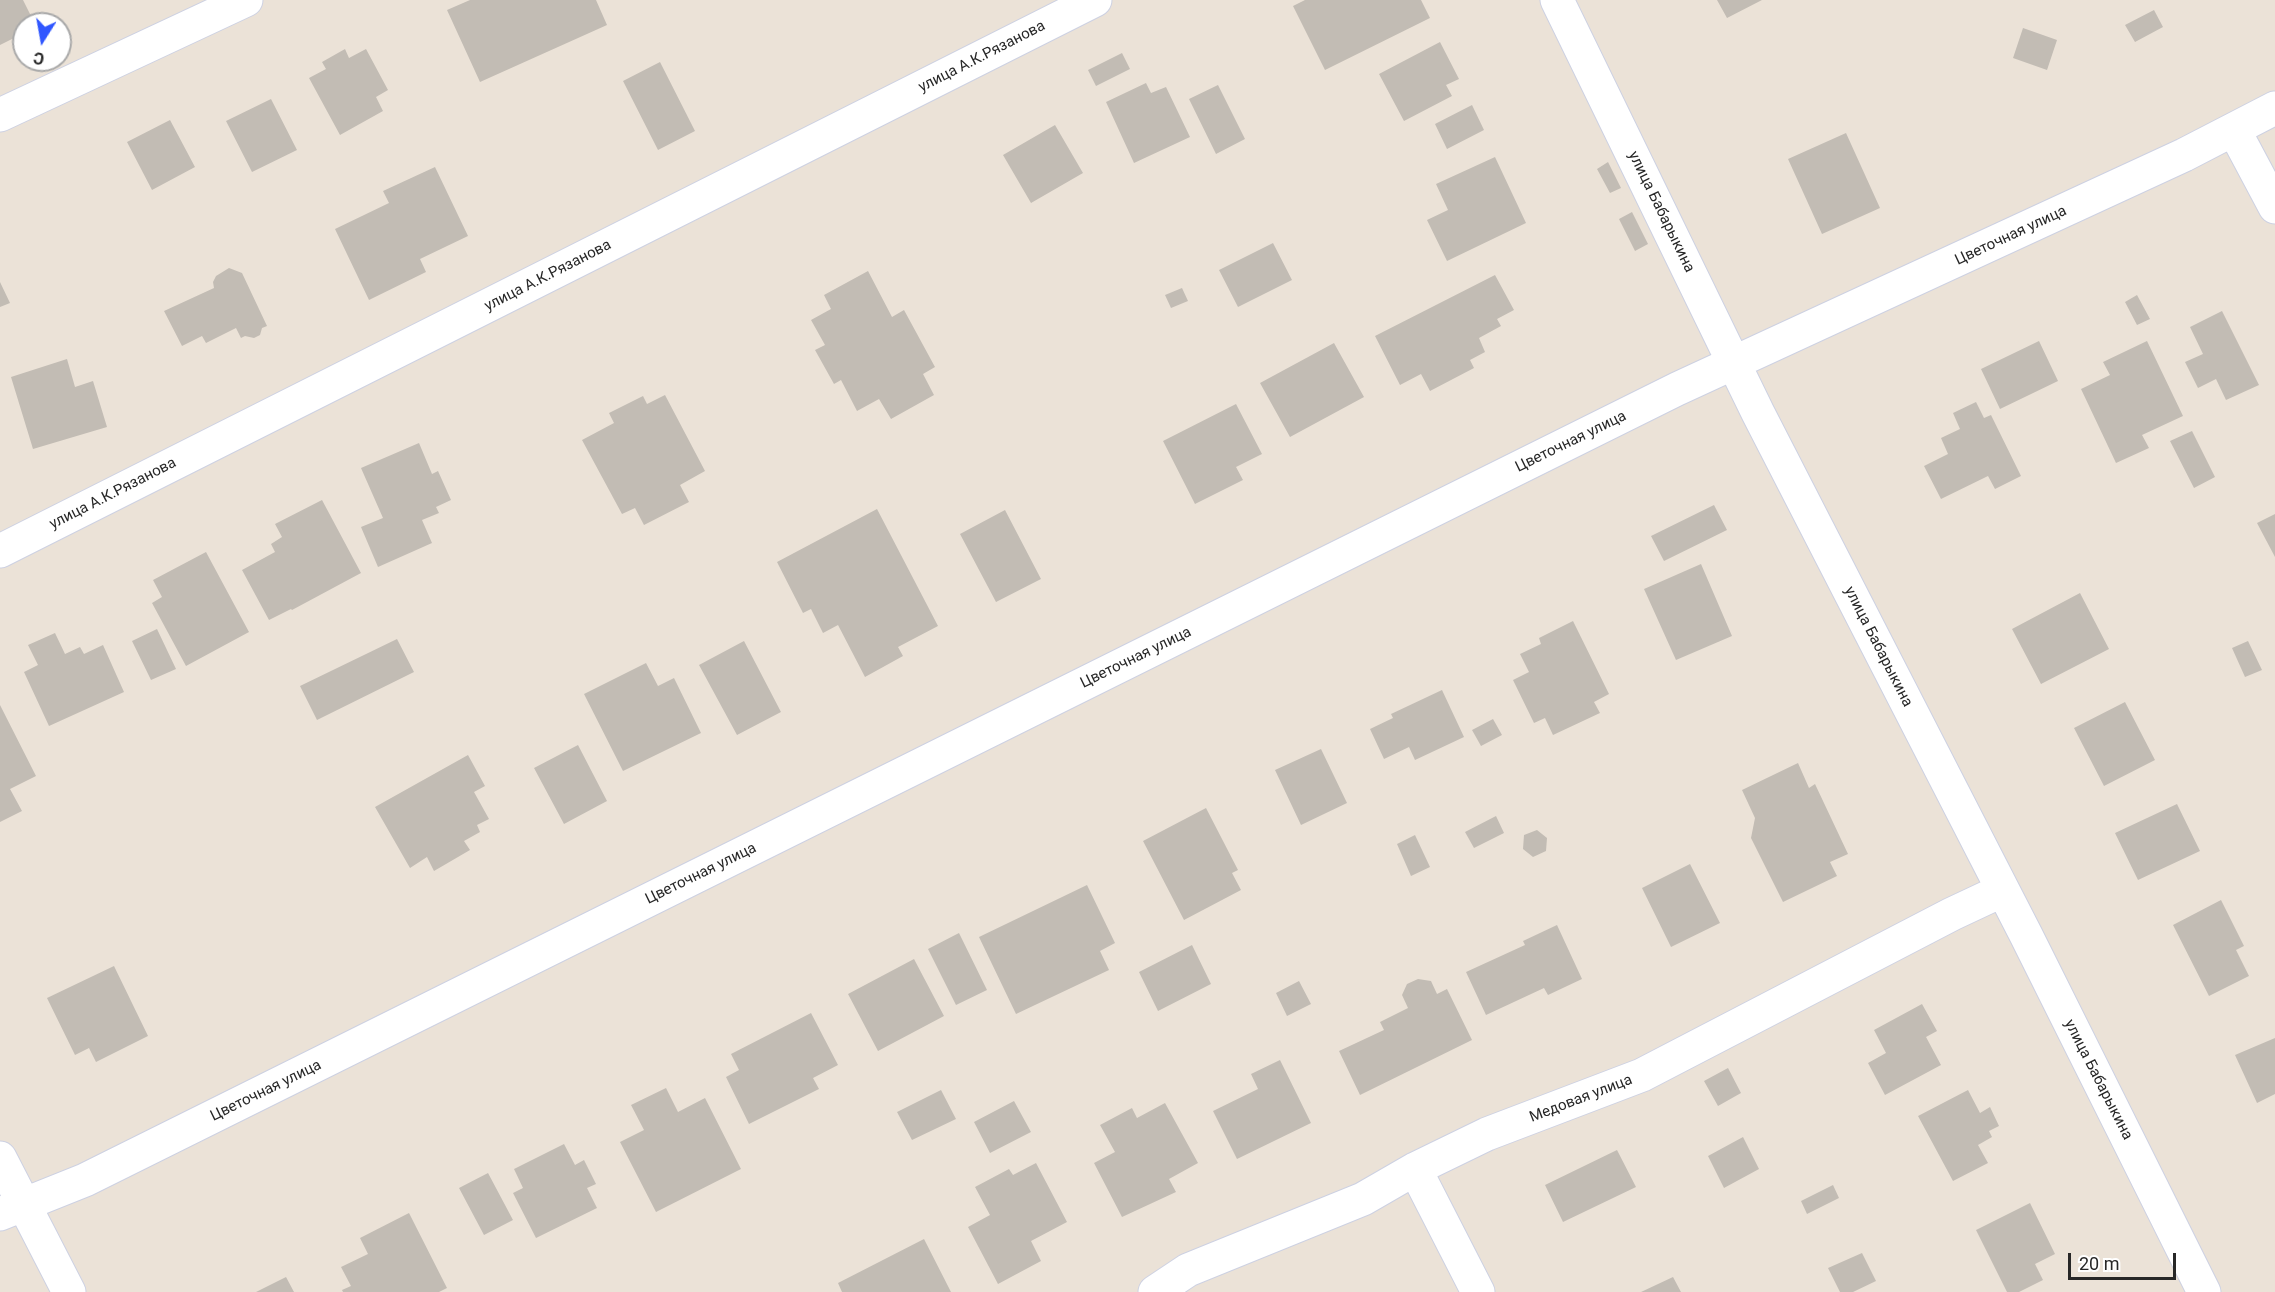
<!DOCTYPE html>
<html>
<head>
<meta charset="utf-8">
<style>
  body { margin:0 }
  #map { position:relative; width:2275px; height:1292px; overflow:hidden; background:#ebe2d7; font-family:Roboto,sans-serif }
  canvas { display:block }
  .north { position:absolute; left:12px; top:12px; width:60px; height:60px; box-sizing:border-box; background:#fff; border:2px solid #a9a9a9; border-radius:50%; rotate:191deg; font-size:16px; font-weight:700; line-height:24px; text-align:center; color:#272727 }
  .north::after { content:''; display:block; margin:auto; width:21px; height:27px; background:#3057ff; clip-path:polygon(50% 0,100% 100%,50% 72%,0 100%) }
  .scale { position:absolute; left:2068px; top:1253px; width:108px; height:27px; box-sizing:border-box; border:3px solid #272727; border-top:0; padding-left:8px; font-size:18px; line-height:21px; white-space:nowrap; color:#272727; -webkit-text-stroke:4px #fff; paint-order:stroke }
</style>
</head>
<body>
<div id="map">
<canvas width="2275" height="1292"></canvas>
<div class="north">С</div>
<div class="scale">20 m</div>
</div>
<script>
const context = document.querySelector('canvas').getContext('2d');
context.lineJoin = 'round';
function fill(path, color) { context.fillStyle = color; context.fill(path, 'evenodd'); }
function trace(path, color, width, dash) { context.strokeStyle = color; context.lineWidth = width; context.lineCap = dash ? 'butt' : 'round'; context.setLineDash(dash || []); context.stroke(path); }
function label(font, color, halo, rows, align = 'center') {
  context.font = font + ' Roboto,sans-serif'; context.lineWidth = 5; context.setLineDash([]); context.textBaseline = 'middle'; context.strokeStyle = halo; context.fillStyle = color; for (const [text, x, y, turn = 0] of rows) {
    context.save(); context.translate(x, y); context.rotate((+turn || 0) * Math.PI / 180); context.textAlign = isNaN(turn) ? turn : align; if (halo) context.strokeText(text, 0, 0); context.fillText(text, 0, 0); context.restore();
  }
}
const building = new Path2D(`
  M 0,0 L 23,0 L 35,24 L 24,24 L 24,33 L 0,45 Z
  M 470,0 L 596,0 L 607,25 L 480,82 L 447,10 Z
  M 1305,0 L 1421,0 L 1430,18 L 1325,70 L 1293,6 Z
  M 1717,0 L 1762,0 L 1727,18 Z
  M 2154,10 L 2163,27 L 2135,42 L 2125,25 Z
  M 2023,28 L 2057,40 L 2047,70 L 2013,58 Z
  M 1440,42 L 1459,79 L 1446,85 L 1452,96 L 1404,121 L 1379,74 Z
  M 345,49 L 349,58 L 366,49 L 388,90 L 376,97 L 383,111 L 340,135 L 309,78 L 326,69 L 322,62 Z
  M 1122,53 L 1130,69 L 1096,86 L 1088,70 Z
  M 660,62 L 695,131 L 658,150 L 623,81 Z
  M 1146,83 L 1151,93 L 1166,87 L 1190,137 L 1134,163 L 1106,102 Z
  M 1218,85 L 1245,139 L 1216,154 L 1189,99 Z
  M 271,99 L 297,150 L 252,172 L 226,121 Z
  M 1472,105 L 1484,130 L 1447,149 L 1435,124 Z
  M 170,120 L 195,167 L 152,190 L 127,142 Z
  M 1055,125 L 1083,173 L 1031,203 L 1003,155 Z
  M 1846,133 L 1880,208 L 1822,234 L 1788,159 Z
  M 1495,157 L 1526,223 L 1447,261 L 1427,220 L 1448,210 L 1436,184 Z
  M 1608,162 L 1621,188 L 1610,193 L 1597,169 Z
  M 435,167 L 468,236 L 420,259 L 426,272 L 369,300 L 335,229 L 389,203 L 383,191 Z
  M 1632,212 L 1648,244 L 1635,251 L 1619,219 Z
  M 1273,243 L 1292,280 L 1238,307 L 1219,270 Z
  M 229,268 L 242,273 L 267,326 L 262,328 L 260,335 L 254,338 L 245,336 L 241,338 L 236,328 L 206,343 L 202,336 L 182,346 L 164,311 L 214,288 L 213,282 L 216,276 Z
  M 868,271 L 892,317 L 904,310 L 935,367 L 923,374 L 934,395 L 891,419 L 879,399 L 857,411 L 841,380 L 834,384 L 815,350 L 825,345 L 811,320 L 831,309 L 824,295 Z
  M 1495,275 L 1514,310 L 1497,319 L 1501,326 L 1479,338 L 1485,352 L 1470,360 L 1474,368 L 1430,391 L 1421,374 L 1400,385 L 1375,336 Z
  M 0,282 L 10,303 L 0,307 Z
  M 1182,288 L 1188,301 L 1171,308 L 1165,295 Z
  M 2137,295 L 2150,319 L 2137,325 L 2125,302 Z
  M 2222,311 L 2259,385 L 2226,400 L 2216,379 L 2198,388 L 2185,362 L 2203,354 L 2190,327 Z
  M 2039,341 L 2058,381 L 2000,409 L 1981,369 Z
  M 2147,341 L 2183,416 L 2142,435 L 2149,448 L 2116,463 L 2081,389 L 2110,375 L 2103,362 Z
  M 1334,343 L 1364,397 L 1290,437 L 1260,383 Z
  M 67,359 L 75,387 L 93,381 L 107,427 L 33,449 L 11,377 Z
  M 665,395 L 705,471 L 680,485 L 689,502 L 644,525 L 635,508 L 622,514 L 582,440 L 614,423 L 609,413 L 643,396 L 647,404 Z
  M 1976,402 L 1984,418 L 1991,415 L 2021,476 L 1995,489 L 1988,476 L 1941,499 L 1924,466 L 1948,454 L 1941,438 L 1960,429 L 1953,413 Z
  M 1236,404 L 1262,454 L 1236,467 L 1243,480 L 1195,504 L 1163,441 Z
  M 2192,431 L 2215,477 L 2194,488 L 2170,441 Z
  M 419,443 L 432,474 L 438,471 L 451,500 L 436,507 L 439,513 L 422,520 L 432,543 L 378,567 L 361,527 L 383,518 L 361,468 Z
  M 322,500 L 361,573 L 292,610 L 291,609 L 269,620 L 242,570 L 275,552 L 271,544 L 282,537 L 275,524 Z
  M 1714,505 L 1727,530 L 1664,561 L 1651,536 Z
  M 877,509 L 938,626 L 898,647 L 903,656 L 865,677 L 838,625 L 823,633 L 811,609 L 803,613 L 777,562 Z
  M 1005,510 L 1041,579 L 996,602 L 960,534 Z
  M 2275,514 L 2275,557 L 2257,523 Z
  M 206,552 L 249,632 L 186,666 L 152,603 L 162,597 L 153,580 Z
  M 1701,564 L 1732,636 L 1676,660 L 1644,589 Z
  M 2080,593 L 2109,649 L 2041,684 L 2012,629 Z
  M 1573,621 L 1609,694 L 1594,702 L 1600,713 L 1553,735 L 1545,718 L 1534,723 L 1513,680 L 1529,672 L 1520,654 L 1541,644 L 1539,638 Z
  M 157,629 L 176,669 L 151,680 L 132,641 Z
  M 55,633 L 65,654 L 80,647 L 84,654 L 103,645 L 124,692 L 49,726 L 24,672 L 38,665 L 28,645 Z
  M 397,639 L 414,672 L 317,720 L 300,686 Z
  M 744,641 L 781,712 L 737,735 L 699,665 Z
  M 2248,641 L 2262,670 L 2245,677 L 2232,648 Z
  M 646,663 L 658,686 L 674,678 L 701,733 L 623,771 L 584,694 Z
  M 1442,690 L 1464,737 L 1415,760 L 1409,747 L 1384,759 L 1370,729 L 1393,718 L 1391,714 Z
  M 2125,702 L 2155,760 L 2104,786 L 2074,728 Z
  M 0,705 L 36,776 L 10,789 L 22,811 L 0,822 Z
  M 1493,719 L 1502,735 L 1481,746 L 1472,730 Z
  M 578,745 L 607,801 L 564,824 L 534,768 Z
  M 1321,749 L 1347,803 L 1301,825 L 1275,770 Z
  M 468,755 L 485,786 L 474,792 L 489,819 L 477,825 L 480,832 L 464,841 L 470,850 L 434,871 L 427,857 L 410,868 L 375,807 Z
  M 1798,763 L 1809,788 L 1815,784 L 1848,854 L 1830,862 L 1837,876 L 1783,902 L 1751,838 L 1755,818 L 1742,790 Z
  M 2177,804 L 2200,851 L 2138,880 L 2115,833 Z
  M 1206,808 L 1238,870 L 1232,873 L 1241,890 L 1184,920 L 1143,841 Z
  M 1496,816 L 1504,833 L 1474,848 L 1465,832 Z
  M 1537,830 L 1547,838 L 1546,851 L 1533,857 L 1523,849 L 1524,835 Z
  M 1415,835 L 1430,867 L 1411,876 L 1397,844 Z
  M 1690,864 L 1720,923 L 1671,947 L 1642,888 Z
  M 1087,885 L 1115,943 L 1100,951 L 1109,970 L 1016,1014 L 979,937 Z
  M 2221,900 L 2244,946 L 2236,950 L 2249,976 L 2209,996 L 2173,925 Z
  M 1557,925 L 1582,979 L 1548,995 L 1544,988 L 1486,1015 L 1466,972 L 1525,945 L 1523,941 Z
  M 959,933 L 987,990 L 956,1005 L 928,949 Z
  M 1192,945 L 1211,984 L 1158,1011 L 1139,972 Z
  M 914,959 L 944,1016 L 878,1051 L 848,994 Z
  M 114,966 L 148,1036 L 96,1062 L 89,1048 L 75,1055 L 47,998 Z
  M 1418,979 L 1431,981 L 1437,994 L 1447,989 L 1472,1040 L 1360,1095 L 1339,1051 L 1384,1030 L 1380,1022 L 1408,1008 L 1402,995 L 1407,984 Z
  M 1299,981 L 1311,1004 L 1287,1016 L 1276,993 Z
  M 1922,1004 L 1937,1031 L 1926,1037 L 1941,1065 L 1885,1095 L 1868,1063 L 1886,1053 L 1874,1030 Z
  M 811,1013 L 838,1065 L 813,1078 L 819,1089 L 749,1124 L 726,1077 L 739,1070 L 731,1054 Z
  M 2275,1038 L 2275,1094 L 2257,1103 L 2235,1055 Z
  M 1280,1060 L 1311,1123 L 1237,1159 L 1213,1111 L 1258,1089 L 1251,1074 Z
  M 1728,1068 L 1741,1093 L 1718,1106 L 1704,1081 Z
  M 666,1088 L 678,1112 L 705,1098 L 741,1169 L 656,1212 L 620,1142 L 644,1130 L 631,1105 Z
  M 941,1090 L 956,1119 L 912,1140 L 897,1112 Z
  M 1968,1090 L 1980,1113 L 1990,1107 L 1999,1126 L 1989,1131 L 1992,1137 L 1978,1145 L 1988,1163 L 1953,1181 L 1918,1116 Z
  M 1014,1101 L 1031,1132 L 990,1153 L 974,1122 Z
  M 1165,1103 L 1198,1163 L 1169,1179 L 1176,1192 L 1122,1217 L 1094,1163 L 1115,1152 L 1100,1125 L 1132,1108 L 1137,1118 Z
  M 1743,1137 L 1759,1169 L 1724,1188 L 1708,1156 Z
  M 564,1144 L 575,1165 L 584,1160 L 596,1184 L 587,1188 L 597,1208 L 536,1238 L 513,1193 L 523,1188 L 514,1169 Z
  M 1617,1150 L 1636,1187 L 1563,1222 L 1545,1185 Z
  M 1036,1163 L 1067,1222 L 1031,1241 L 1041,1261 L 998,1284 L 968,1227 L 990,1215 L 975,1187 L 1009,1169 L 1013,1175 Z
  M 488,1173 L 513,1220 L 484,1235 L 459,1188 Z
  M 1833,1185 L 1839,1198 L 1807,1214 L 1801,1201 Z
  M 2030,1203 L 2055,1254 L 2035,1264 L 2043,1280 L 2019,1292 L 2007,1292 L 1976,1230 Z
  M 409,1213 L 447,1288 L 439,1292 L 343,1292 L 342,1290 L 351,1286 L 341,1267 L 368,1254 L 360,1238 Z
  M 924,1239 L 951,1292 L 842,1292 L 838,1283 Z
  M 1862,1253 L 1876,1281 L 1853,1292 L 1840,1292 L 1828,1268 Z
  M 286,1277 L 294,1292 L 256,1292 Z
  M 1673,1277 L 1681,1292 L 1641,1292 Z`);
const street = new Path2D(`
  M 1557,0 L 1758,413 L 2026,935 L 2204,1292
  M 0,115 L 246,0
  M 2234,130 L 2275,207
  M 0,551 L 1095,0
  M 0,1158 L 69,1292
  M 1415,1169 L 1478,1292
  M 0,1214 L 85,1180 L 1677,389 L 2184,155 L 2275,108
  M 1155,1292 L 1188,1270 L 1363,1199 L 1415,1169 L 1487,1134 L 1642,1075 L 1952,914 L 2001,891`);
const streetNames = [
  ["улица А.К.Рязанова",982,57,-27],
  ["улица Бабарыкина",1661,212,64],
  ["Цветочная улица",2011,236,-25],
  ["улица А.К.Рязанова",548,276,-27],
  ["Цветочная улица",1571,442,-26],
  ["улица А.К.Рязанова",113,494,-27],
  ["улица Бабарыкина",1878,647,63],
  ["Цветочная улица",1136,658,-26],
  ["Цветочная улица",701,874,-26],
  ["улица Бабарыкина",2098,1080,63],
  ["Цветочная улица",266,1091,-26],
  ["Медовая улица",1581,1099,-21]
];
fill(building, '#c2bcb4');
trace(street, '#cdd1e2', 35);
trace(street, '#fff', 33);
label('15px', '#272727', '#fff', streetNames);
</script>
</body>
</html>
